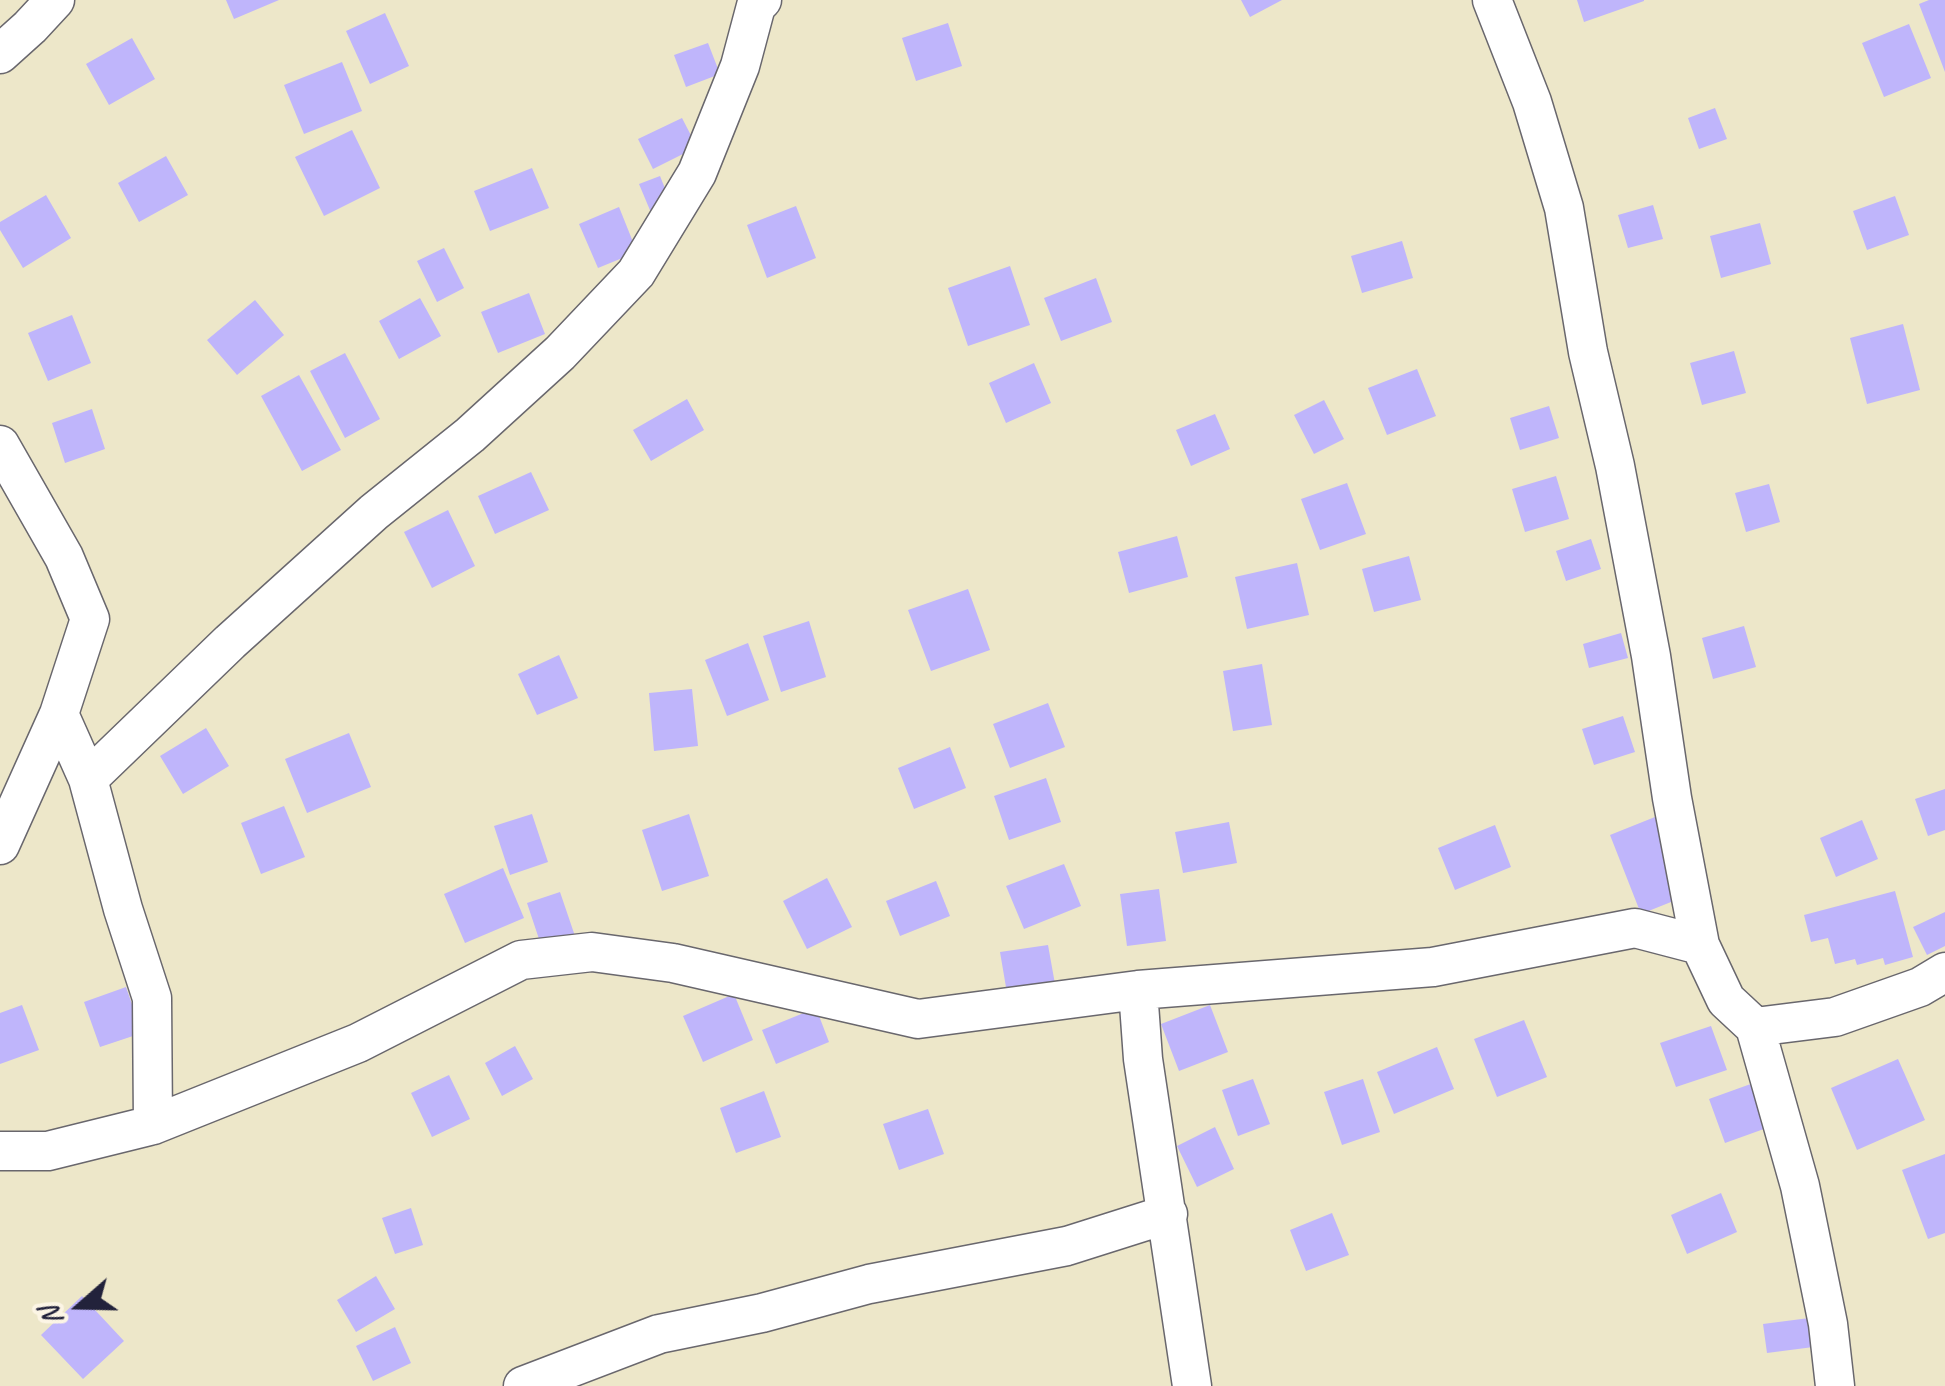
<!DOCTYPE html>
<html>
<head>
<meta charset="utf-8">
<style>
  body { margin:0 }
  #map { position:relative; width:1945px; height:1386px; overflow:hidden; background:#ede7c9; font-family:Caveat,sans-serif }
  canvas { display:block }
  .north { position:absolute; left:30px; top:1256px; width:100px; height:100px; -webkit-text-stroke:8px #fcf5e5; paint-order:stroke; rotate:250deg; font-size:28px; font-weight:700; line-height:40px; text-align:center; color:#22223b }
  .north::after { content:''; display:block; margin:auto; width:35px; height:45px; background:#22223b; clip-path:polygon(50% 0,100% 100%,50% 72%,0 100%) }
</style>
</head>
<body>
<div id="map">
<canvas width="1945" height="1386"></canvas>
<div class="north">N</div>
</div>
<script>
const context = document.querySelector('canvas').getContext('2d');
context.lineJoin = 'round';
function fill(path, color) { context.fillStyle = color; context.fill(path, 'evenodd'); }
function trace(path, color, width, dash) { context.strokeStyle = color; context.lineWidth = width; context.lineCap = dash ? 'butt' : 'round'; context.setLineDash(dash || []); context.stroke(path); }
const building = new Path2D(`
  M 226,0 L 279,0 L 234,19 Z
  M 1241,0 L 1282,0 L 1250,17 Z
  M 1577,0 L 1644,0 L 1644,1 L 1584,22 Z
  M 1929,0 L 1945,0 L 1945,72 L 1919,4 Z
  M 385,13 L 409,66 L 370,84 L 346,31 Z
  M 948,23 L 962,66 L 916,81 L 902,38 Z
  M 1909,24 L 1931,78 L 1884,97 L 1862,43 Z
  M 132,38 L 155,79 L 109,105 L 86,64 Z
  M 708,43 L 720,74 L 686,87 L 674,55 Z
  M 342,62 L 362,111 L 304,134 L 284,85 Z
  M 1715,108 L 1727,139 L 1699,149 L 1688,118 Z
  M 682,118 L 697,147 L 653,169 L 638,139 Z
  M 352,130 L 380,188 L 324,216 L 295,157 Z
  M 166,156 L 188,195 L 139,222 L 118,183 Z
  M 532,168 L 549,208 L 490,231 L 474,191 Z
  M 660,176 L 672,206 L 652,215 L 639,184 Z
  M 46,195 L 71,238 L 23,268 L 0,230 L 0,222 Z
  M 1895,196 L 1909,235 L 1867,250 L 1853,211 Z
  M 1653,205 L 1663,239 L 1628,248 L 1618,215 Z
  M 796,206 L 816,258 L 767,278 L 747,225 Z
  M 619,207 L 637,252 L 598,268 L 579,224 Z
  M 1760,223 L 1771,264 L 1721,278 L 1710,236 Z
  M 1402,241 L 1413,278 L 1362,293 L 1351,256 Z
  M 444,248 L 464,288 L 437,302 L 417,261 Z
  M 1010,266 L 1030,325 L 968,346 L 948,288 Z
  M 1096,278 L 1112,322 L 1061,341 L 1044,298 Z
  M 529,293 L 545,334 L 498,353 L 481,312 Z
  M 420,298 L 441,336 L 399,359 L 379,321 Z
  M 255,300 L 284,335 L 237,375 L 207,340 Z
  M 72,315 L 91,363 L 48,381 L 28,333 Z
  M 1903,324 L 1920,390 L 1867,404 L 1850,338 Z
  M 1734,351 L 1746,393 L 1702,405 L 1690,363 Z
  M 345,353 L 380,419 L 345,438 L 310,371 Z
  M 1034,363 L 1051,403 L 1006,423 L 989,383 Z
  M 1417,369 L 1436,416 L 1387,435 L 1368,388 Z
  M 299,375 L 341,450 L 302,471 L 261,396 Z
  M 687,399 L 704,430 L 651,461 L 633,430 Z
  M 1324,400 L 1344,439 L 1314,454 L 1294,415 Z
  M 1549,406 L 1559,438 L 1520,450 L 1510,418 Z
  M 92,409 L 105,449 L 65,463 L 52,423 Z
  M 1215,414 L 1230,449 L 1191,466 L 1176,430 Z
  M 531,472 L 549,510 L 495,534 L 478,496 Z
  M 1556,476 L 1569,519 L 1525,532 L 1512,489 Z
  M 1347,483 L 1366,534 L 1320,550 L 1301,499 Z
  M 1769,484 L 1780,522 L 1746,532 L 1735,493 Z
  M 448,510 L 475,566 L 432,588 L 404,532 Z
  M 1177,536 L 1188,577 L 1129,593 L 1118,552 Z
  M 1591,539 L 1601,569 L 1566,581 L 1556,551 Z
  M 1409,556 L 1421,600 L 1374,612 L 1362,569 Z
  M 1297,563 L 1309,615 L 1247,629 L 1235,577 Z
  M 968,589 L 990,650 L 931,671 L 908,610 Z
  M 809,621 L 826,677 L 781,692 L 763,636 Z
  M 1744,626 L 1756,667 L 1713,679 L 1702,638 Z
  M 1621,633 L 1628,658 L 1589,668 L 1583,644 Z
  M 748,643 L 769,700 L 727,716 L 705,660 Z
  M 559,655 L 578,698 L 537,715 L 518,674 Z
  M 1262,664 L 1272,725 L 1233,731 L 1223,671 Z
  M 692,689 L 698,746 L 654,751 L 649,693 Z
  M 1048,703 L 1065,747 L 1010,768 L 993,724 Z
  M 1623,716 L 1635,752 L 1594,765 L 1582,729 Z
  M 206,728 L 229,766 L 183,794 L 160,756 Z
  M 349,733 L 371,787 L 307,813 L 285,759 Z
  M 950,747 L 966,788 L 914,809 L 898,768 Z
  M 1046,778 L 1061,822 L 1009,840 L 994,796 Z
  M 1945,789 L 1945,830 L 1928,836 L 1915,799 Z
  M 284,806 L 305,857 L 261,874 L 241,823 Z
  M 532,814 L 548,862 L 510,875 L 494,826 Z
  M 689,814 L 709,876 L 662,891 L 642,830 Z
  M 1655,817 L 1686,896 L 1641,914 L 1610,835 Z
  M 1862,820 L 1878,859 L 1836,877 L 1820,838 Z
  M 1229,822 L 1237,863 L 1183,873 L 1175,832 Z
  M 1495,825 L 1511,867 L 1455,890 L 1438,848 Z
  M 1064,864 L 1081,906 L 1024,929 L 1006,886 Z
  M 503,868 L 524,918 L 465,943 L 444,894 Z
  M 827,878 L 852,927 L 807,949 L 783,901 Z
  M 936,881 L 950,916 L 900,936 L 886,901 Z
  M 1159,889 L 1166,941 L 1127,946 L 1120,894 Z
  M 1895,891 L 1913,957 L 1885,965 L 1883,958 L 1857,965 L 1855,959 L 1835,964 L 1828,938 L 1811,942 L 1804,915 Z
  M 560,892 L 576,939 L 543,951 L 527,903 Z
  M 1945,912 L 1945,946 L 1927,955 L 1913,927 Z
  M 1048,945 L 1055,984 L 1007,993 L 1000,952 Z
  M 126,987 L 142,1033 L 100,1047 L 84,1002 Z
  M 734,994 L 753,1040 L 703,1062 L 683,1016 Z
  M 22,1005 L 39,1050 L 0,1064 L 0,1013 Z
  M 1210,1005 L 1228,1052 L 1179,1071 L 1161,1024 Z
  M 816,1008 L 829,1042 L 776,1064 L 762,1030 Z
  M 1524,1020 L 1547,1077 L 1497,1097 L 1474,1039 Z
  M 1711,1026 L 1727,1070 L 1676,1087 L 1660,1043 Z
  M 515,1046 L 533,1079 L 502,1096 L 485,1063 Z
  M 1437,1047 L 1454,1089 L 1394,1114 L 1377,1072 Z
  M 1898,1059 L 1925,1120 L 1857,1150 L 1831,1088 Z
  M 449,1075 L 470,1119 L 432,1137 L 411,1093 Z
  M 1253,1079 L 1270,1124 L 1238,1136 L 1222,1090 Z
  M 1363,1079 L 1380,1132 L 1342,1145 L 1324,1092 Z
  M 1759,1081 L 1775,1125 L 1725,1143 L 1709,1099 Z
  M 764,1091 L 781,1137 L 736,1153 L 720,1108 Z
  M 928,1109 L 944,1154 L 899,1170 L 883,1124 Z
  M 1215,1127 L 1234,1169 L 1197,1187 L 1177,1146 Z
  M 1945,1154 L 1945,1233 L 1928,1239 L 1902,1170 Z
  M 1721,1193 L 1737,1232 L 1687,1254 L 1671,1215 Z
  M 411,1208 L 423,1245 L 395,1254 L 382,1218 Z
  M 1332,1213 L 1349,1255 L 1306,1271 L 1290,1230 Z
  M 376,1276 L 395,1309 L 356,1332 L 337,1300 Z
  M 82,1296 L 124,1341 L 83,1379 L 41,1335 Z
  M 1817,1317 L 1821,1346 L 1767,1353 L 1763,1324 Z
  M 395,1327 L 411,1363 L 373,1381 L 356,1346 Z`);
const minor = new Path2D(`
  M 1492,0 L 1532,102 L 1564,208 L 1588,352 L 1615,466 L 1651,656 L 1672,798 L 1700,945
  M 0,54 L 30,27 L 55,0
  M 0,445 L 64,557 L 90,619 L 59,714 L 0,845
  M 59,714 L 88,779 L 123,909 L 152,998 L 153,1125
  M 88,779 L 230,642 L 374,512 L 470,435 L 560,353 L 636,273 L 697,173 L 740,66 L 756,6 L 762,0
  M 1138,990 L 1433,967 L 1635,928 L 1700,945 L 1726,1000 L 1755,1027 L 1835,1017 L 1920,987 L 1945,972
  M 1755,1027 L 1800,1186 L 1828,1324 L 1835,1386
  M 0,1151 L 48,1151 L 153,1125 L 358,1043 L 521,960 L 592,952 L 673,963 L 918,1019 L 1138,990 L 1143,1059 L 1192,1386
  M 523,1386 L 659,1334 L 762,1313 L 869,1284 L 1067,1246 L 1168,1214`);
fill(building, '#bfb5fb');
trace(minor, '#69676d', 41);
trace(minor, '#fff', 38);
</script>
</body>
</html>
